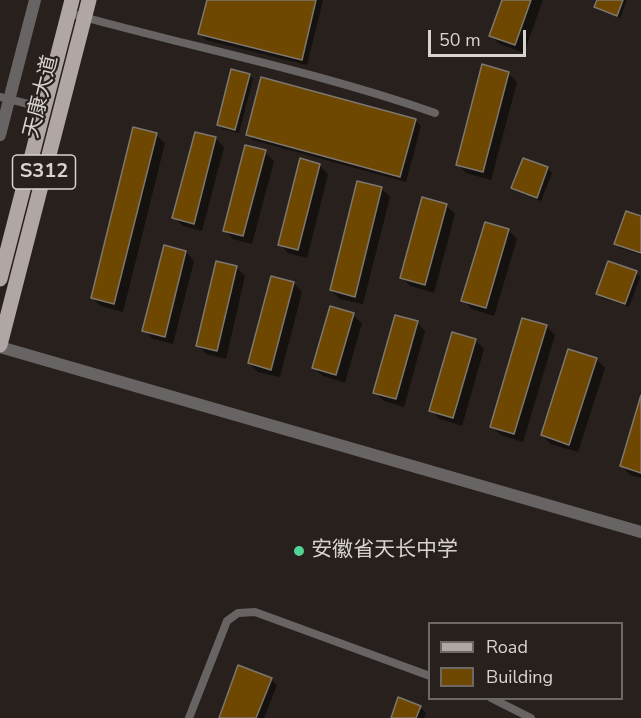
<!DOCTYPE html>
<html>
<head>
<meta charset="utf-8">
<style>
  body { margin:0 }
  #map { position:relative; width:641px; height:718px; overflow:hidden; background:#27201c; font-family:"Nunito Sans",sans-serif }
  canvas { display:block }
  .legend { position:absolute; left:428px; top:622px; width:195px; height:78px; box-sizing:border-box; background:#27201c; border:2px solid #6e6864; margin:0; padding:8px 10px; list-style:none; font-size:18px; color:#d8d3d0 }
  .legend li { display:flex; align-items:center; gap:12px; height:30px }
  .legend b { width:30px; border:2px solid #6e6864 }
  .scale { position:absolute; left:428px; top:30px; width:98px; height:27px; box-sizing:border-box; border:3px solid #d8d3d0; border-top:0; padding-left:8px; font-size:18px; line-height:21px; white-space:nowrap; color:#d8d3d0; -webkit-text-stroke:4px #27201c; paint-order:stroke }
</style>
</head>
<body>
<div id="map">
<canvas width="641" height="718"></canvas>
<ul class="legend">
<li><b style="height:8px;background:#b0a6a4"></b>Road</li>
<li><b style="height:16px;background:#6e4700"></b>Building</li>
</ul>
<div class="scale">50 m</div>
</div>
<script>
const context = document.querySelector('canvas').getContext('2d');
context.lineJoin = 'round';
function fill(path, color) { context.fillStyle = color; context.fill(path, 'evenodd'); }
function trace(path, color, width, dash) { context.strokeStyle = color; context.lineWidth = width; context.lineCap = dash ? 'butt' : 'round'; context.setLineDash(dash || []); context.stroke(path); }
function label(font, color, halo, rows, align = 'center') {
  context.font = font + ' "Nunito Sans","Noto Sans SC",sans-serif'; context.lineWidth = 4.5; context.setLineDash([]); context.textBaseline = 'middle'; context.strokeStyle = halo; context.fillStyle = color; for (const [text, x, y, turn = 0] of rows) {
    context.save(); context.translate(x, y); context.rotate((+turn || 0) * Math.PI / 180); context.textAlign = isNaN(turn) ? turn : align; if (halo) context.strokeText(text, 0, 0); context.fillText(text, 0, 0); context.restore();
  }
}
const shadow = new Path2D(`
  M 208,0 L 323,0 L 307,65 L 206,40 L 200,34 Z
  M 504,0 L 543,0 L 524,53 L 500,44 L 491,36 Z
  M 598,0 L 627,0 L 620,18 L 598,10 L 596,7 Z
  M 508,73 L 517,82 L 491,180 L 466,173 L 458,164 Z
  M 249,75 L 253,79 L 239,133 L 223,129 L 218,125 Z
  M 415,120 L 421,126 L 406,182 L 253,140 L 247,134 Z
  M 196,134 L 216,139 L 224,147 L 202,231 L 183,226 L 174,217 Z
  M 156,135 L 165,143 L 123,312 L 101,306 L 92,298 Z
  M 265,152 L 274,161 L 252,244 L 233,239 L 225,231 Z
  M 524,159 L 548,169 L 552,173 L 541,201 L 517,192 L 513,188 Z
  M 319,165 L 328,174 L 307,258 L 288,253 L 280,244 Z
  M 381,188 L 390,197 L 363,304 L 340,299 L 331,290 Z
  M 446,205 L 455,214 L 434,293 L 411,286 L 402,278 Z
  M 641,218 L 641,255 L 620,248 L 616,244 Z
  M 508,230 L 517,239 L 494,316 L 472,309 L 463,300 Z
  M 186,252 L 194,261 L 173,344 L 153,339 L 144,330 Z
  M 236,267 L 245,276 L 226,359 L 206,354 L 198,345 Z
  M 636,273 L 640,277 L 629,307 L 602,298 L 598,293 Z
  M 294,283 L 302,292 L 280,377 L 258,372 L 249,363 Z
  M 353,315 L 362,323 L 345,383 L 323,376 L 314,368 Z
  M 417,322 L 425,331 L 404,407 L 384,401 L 375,392 Z
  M 546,326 L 555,335 L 523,442 L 501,435 L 492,427 Z
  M 475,340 L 484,349 L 462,426 L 440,419 L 431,410 Z
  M 596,359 L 605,368 L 578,452 L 551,444 L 542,435 Z
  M 641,401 L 641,478 L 630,475 L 622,466 Z
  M 271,679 L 277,685 L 264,718 L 220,718 Z
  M 420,707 L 426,713 L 424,718 L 392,718 Z`);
const building = new Path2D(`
  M 207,0 L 316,0 L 302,60 L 198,34 Z
  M 502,0 L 531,0 L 515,45 L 489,36 Z
  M 597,0 L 623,0 L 617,16 L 594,7 Z
  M 482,64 L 509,72 L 483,172 L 456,165 Z
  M 231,69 L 250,74 L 235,130 L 217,125 Z
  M 261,77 L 416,119 L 400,177 L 246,135 Z
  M 133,127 L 157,133 L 114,304 L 91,298 Z
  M 195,132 L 216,137 L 194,224 L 172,218 Z
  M 245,145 L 266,150 L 243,236 L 223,231 Z
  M 300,158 L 320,164 L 298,250 L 278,245 Z
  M 523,158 L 548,167 L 537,198 L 511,188 Z
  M 357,181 L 382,187 L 355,297 L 330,290 Z
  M 422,197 L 447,204 L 425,285 L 400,278 Z
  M 626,211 L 641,216 L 641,253 L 614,244 Z
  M 485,222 L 509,229 L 486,308 L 461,301 Z
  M 164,245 L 186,251 L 165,337 L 142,331 Z
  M 216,261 L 237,266 L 217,351 L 196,346 Z
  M 608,261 L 637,271 L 625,304 L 596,294 Z
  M 271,276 L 294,282 L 271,370 L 248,363 Z
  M 330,306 L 354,313 L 336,375 L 312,368 Z
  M 395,315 L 418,321 L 396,399 L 373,393 Z
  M 522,318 L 547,325 L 514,434 L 490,427 Z
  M 452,332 L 476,339 L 453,418 L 429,411 Z
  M 568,349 L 597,358 L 569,445 L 541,435 Z
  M 641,395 L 641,473 L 620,466 Z
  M 238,665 L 272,678 L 256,718 L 219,718 Z
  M 398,697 L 421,706 L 416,718 L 391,718 Z`);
const service = new Path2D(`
  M 69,13 C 190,47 315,71 435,113
  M 0,97 L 44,108
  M 491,698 L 531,718
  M 189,718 L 227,621 L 238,613 L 255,612 L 430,676`);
const minor = new Path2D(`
  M 0,135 L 35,0`);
const tertiary = new Path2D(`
  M 0,347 L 641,532`);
const primary = new Path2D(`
  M 0,279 L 72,0
  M 0,345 L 89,0`);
const markers = [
  [299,551,6,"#53d396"]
];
const shields = [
  [44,172,63]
];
const shieldNames = [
  ["S312",44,172]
];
const streetNames = [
  ["天康大道",42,97,-76]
];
const poiNames = [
  ["安徽省天长中学",311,551]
];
fill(shadow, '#0007');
fill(building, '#6e4700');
trace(building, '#7d776f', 1.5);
trace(service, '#686463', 8);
trace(minor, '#686463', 12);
trace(tertiary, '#686463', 12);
trace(primary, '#b0a6a4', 15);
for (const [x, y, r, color] of markers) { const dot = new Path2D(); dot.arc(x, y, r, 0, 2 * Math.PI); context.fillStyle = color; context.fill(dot); trace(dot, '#27201c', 2); }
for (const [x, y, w] of shields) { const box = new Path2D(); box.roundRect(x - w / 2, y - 17, w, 34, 4.5); context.fillStyle = '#27201c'; context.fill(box); trace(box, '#d8d3d0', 1.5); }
label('bold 20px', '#d8d3d0', null, shieldNames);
label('21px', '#d8d3d0', '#27201c', streetNames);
label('21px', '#d8d3d0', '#27201c', poiNames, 'left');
</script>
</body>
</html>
